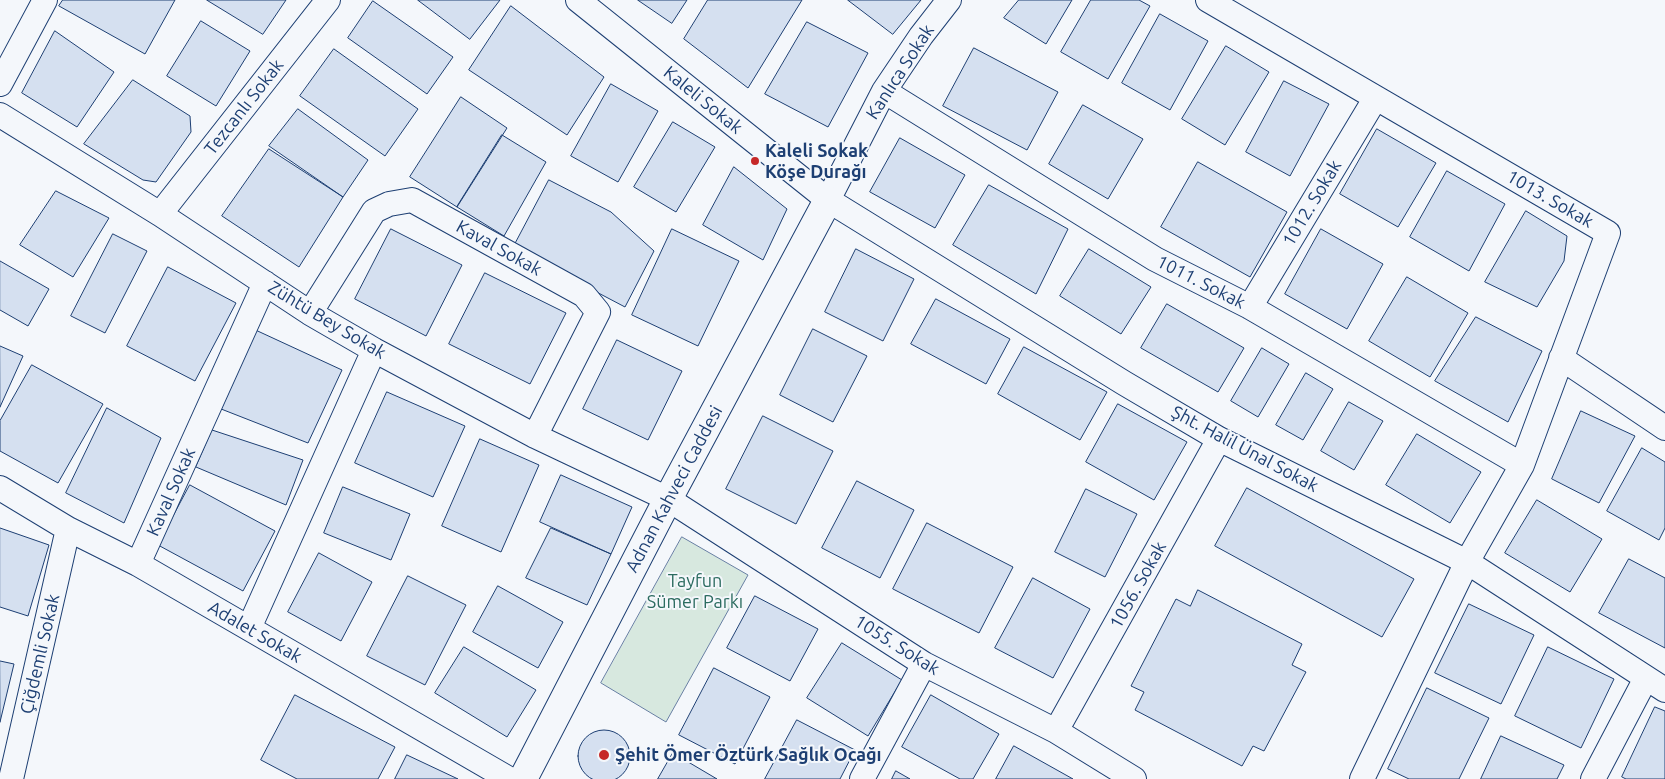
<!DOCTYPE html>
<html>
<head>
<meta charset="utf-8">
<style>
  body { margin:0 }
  canvas { display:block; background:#f4f7fb }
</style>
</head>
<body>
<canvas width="1665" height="779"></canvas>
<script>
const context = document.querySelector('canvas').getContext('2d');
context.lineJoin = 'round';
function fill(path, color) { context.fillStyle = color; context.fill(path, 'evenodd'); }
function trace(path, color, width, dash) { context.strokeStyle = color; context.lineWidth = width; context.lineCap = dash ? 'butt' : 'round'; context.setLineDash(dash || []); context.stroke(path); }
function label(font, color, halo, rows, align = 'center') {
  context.font = font + ' Ubuntu,sans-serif'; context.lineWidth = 4; context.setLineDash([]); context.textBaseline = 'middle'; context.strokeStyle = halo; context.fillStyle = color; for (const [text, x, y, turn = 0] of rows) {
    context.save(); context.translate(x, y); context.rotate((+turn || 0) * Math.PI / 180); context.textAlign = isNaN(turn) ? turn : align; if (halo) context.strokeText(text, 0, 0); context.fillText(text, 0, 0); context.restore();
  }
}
const green = new Path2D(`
  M 682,537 L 748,575 L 666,722 L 601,683 Z`);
const building = new Path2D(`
  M 63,0 L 175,0 L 145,54 L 59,6 Z
  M 207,0 L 286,0 L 263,34 Z
  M 418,0 L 500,0 L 470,39 Z
  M 638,0 L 687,0 L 672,23 Z
  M 708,0 L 802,0 L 748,88 L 684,39 Z
  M 848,0 L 921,0 L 893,34 Z
  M 1019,0 L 1072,0 L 1046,44 L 1004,18 Z
  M 1091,0 L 1139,0 L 1150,6 L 1108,79 L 1061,52 Z
  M 373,1 L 453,57 L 427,94 L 348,38 Z
  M 511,6 L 604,77 L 567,135 L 469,70 Z
  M 1160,14 L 1208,41 L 1170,110 L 1122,83 Z
  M 201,21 L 250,51 L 216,106 L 167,76 Z
  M 807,22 L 868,53 L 828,127 L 765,94 Z
  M 55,31 L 114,72 L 77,127 L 22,93 Z
  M 1226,46 L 1269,72 L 1225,145 L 1182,119 Z
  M 974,48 L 1058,92 L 1027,150 L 943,106 Z
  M 334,49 L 418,109 L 385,156 L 300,96 Z
  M 133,80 L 190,116 L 191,132 L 156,182 L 143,180 L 84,144 Z
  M 1284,81 L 1329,104 L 1290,176 L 1246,152 Z
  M 611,84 L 658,111 L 618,182 L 571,156 Z
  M 461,97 L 507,128 L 457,207 L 410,177 Z
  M 1083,105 L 1143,139 L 1108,199 L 1049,164 Z
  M 298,109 L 368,160 L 343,197 L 269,146 Z
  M 673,122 L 715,147 L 676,212 L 634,187 Z
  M 1377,129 L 1436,163 L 1398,227 L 1340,194 Z
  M 502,135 L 546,162 L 504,236 L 457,207 Z
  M 900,138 L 965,175 L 935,228 L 870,192 Z
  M 269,149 L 343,197 L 299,267 L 222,216 Z
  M 1198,162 L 1287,212 L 1250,277 L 1161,227 Z
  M 734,167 L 787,209 L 763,260 L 703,225 Z
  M 1447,171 L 1505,204 L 1469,271 L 1410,237 Z
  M 549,180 L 611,212 L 654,251 L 625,307 L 513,248 Z
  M 989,185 L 1068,229 L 1036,294 L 953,245 Z
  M 56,191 L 109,218 L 73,277 L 20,245 Z
  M 1526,211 L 1567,236 L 1564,261 L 1537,307 L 1485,282 Z
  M 391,229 L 462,265 L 426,336 L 355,299 Z
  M 672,229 L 739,261 L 698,346 L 632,315 Z
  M 1321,229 L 1383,264 L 1347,329 L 1285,294 Z
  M 113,234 L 147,251 L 105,333 L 71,316 Z
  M 856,249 L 914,279 L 883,341 L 825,312 Z
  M 1089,249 L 1151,287 L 1121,334 L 1060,296 Z
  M 0,261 L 49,289 L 28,326 L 0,310 Z
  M 168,267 L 236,303 L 195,381 L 127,346 Z
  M 485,273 L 566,313 L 530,384 L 449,344 Z
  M 1407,277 L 1468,313 L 1430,377 L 1369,341 Z
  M 936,299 L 1010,339 L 986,384 L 911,344 Z
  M 1167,304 L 1244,348 L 1218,392 L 1141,348 Z
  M 1476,317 L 1542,351 L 1508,422 L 1435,381 Z
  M 249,327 L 342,370 L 308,443 L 216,407 Z
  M 813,329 L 867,356 L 833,422 L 780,395 Z
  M 617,340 L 682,371 L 648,440 L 583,409 Z
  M 0,346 L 23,356 L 0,407 Z
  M 1024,347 L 1107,392 L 1080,440 L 998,394 Z
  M 1262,348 L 1289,364 L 1258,417 L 1231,401 Z
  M 32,365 L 103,404 L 58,483 L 0,451 L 0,421 Z
  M 1306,373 L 1333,389 L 1303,440 L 1276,425 Z
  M 387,392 L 465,426 L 433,497 L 355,463 Z
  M 1349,402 L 1383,421 L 1354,470 L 1321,451 Z
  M 1118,404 L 1187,442 L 1154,500 L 1086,462 Z
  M 107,408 L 161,438 L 124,523 L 66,493 Z
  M 1581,411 L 1635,436 L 1599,503 L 1552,479 Z
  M 763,416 L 833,451 L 796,524 L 726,489 Z
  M 212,430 L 303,460 L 286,505 L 196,467 Z
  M 1417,434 L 1481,472 L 1450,523 L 1386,485 Z
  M 480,439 L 539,465 L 501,552 L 442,526 Z
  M 1642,448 L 1665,462 L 1665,528 L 1659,540 L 1607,511 Z
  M 561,475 L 632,507 L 611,554 L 540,522 Z
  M 857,481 L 914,510 L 880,578 L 822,548 Z
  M 190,485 L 275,531 L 243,591 L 158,545 Z
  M 343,487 L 410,514 L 391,560 L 324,533 Z
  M 1247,488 L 1414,579 L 1382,637 L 1215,546 Z
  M 1086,489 L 1137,514 L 1105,577 L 1055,552 Z
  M 1537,500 L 1602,539 L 1570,592 L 1505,553 Z
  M 927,523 L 1013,567 L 979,633 L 893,589 Z
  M 0,528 L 49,545 L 28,616 L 0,607 Z
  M 551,528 L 611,554 L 587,605 L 526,578 Z
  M 319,553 L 372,582 L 341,641 L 288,612 Z
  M 1629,559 L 1665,578 L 1665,648 L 1599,613 Z
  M 408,576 L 466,605 L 425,685 L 367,656 Z
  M 1033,578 L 1090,609 L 1053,678 L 995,648 Z
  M 498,586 L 563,622 L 538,668 L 473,632 Z
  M 1198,590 L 1302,644 L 1292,665 L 1306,672 L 1264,751 L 1253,746 L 1242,766 L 1135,710 L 1144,692 L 1131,686 L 1176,599 L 1190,606 Z
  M 755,596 L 818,629 L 790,681 L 727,648 Z
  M 1469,604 L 1534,635 L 1501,704 L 1435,673 Z
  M 842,643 L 902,680 L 868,736 L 807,698 Z
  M 464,647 L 536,690 L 507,737 L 435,693 Z
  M 1548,647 L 1614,679 L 1581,748 L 1515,716 Z
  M 0,661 L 14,664 L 0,722 Z
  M 714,668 L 770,697 L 735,764 L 679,735 Z
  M 1427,688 L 1489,718 L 1459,779 L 1409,779 L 1388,769 Z
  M 295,695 L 395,747 L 378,779 L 297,779 L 261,760 Z
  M 931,695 L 999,734 L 973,779 L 960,779 L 902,747 Z
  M 1655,707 L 1665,711 L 1665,779 L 1626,779 L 1622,777 Z
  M 797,720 L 855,750 L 840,779 L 765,779 Z
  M578 756a26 26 0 1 1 52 0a26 26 0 1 1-52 0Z
  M 1501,736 L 1564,765 L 1557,779 L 1481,779 Z
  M 1014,746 L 1073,779 L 996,779 Z
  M 673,753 L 717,779 L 658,779 Z
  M 407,755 L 458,779 L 395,779 Z
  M 896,771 L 910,779 L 892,779 Z`);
const minor = new Path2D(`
  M 578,0 L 828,200 L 1124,383 L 1219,439 L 1467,562 L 1665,690
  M 1208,0 L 1608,233 L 1522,465 L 1467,562 L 1362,779
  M 0,84 L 45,0
  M 884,91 L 1155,259 L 1250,307 L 1522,465
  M 0,115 L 160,214 L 310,313 L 374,350 L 535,436 L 668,499 L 924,664 L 1056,731 L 1134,779
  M 828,200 L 884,91 L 921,36 L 949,0
  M 160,214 L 328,0
  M 1250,307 L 1375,99
  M 310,313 L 374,211 L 389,204 L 412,200 L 584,295 L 598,312 L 535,436
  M 1561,358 L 1665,428
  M 0,488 L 68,529 L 138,564 L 509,779
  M 138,564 L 265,283
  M 249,628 L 374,350
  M 1056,731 L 1219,439
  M 11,779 L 68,529
  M 862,779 L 924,664
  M 1593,779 L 1646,678`);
const tertiary = new Path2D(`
  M 523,779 L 668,499 L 828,200`);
const markers = [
  [755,161,5,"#c62828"],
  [604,755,6,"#c62828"]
];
const streetNames = [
  ["Kanlıca Sokak",900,72,-57],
  ["Kaleli Sokak",703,100,39],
  ["Tezcanlı Sokak",244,107,-52],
  ["1013. Sokak",1550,199,30],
  ["1012. Sokak",1312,203,-59],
  ["Kaval Sokak",499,248,29],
  ["1011. Sokak",1201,282,27],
  ["Zühtü Bey Sokak",327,320,31],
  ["Şht. Halil Ünal Sokak",1245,449,28],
  ["Adnan Kahveci Caddesi",674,489,-62],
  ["Kaval Sokak",171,492,-66],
  ["1056. Sokak",1138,585,-61],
  ["Adalet Sokak",255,632,30],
  ["1055. Sokak",897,645,32],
  ["Çiğdemli Sokak",40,654,-77]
];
const poiNames = [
  ["Kaleli Sokak",765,151],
  ["Köşe Durağı",765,172],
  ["Şehit Ömer Öztürk Sağlık Ocağı",615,755]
];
const parkNames = [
  ["Tayfun",695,581],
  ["Sümer Parkı",695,602]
];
fill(green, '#d7e8df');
trace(green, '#687fa3', 1);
fill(building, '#d5e0f0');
trace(building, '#1d3f73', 1);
trace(minor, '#1d3f73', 26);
trace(tertiary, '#1d3f73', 30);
trace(minor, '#f4f7fb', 24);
trace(tertiary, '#f4f7fb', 28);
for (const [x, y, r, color] of markers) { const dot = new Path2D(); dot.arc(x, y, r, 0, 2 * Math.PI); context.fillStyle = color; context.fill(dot); trace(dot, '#f4f7fb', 2); }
label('18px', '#1d3f73', '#f4f7fb', streetNames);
label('bold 18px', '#1d3f73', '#f4f7fb', poiNames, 'left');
label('18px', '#2c6c60', '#f4f7fb', parkNames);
</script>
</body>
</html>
